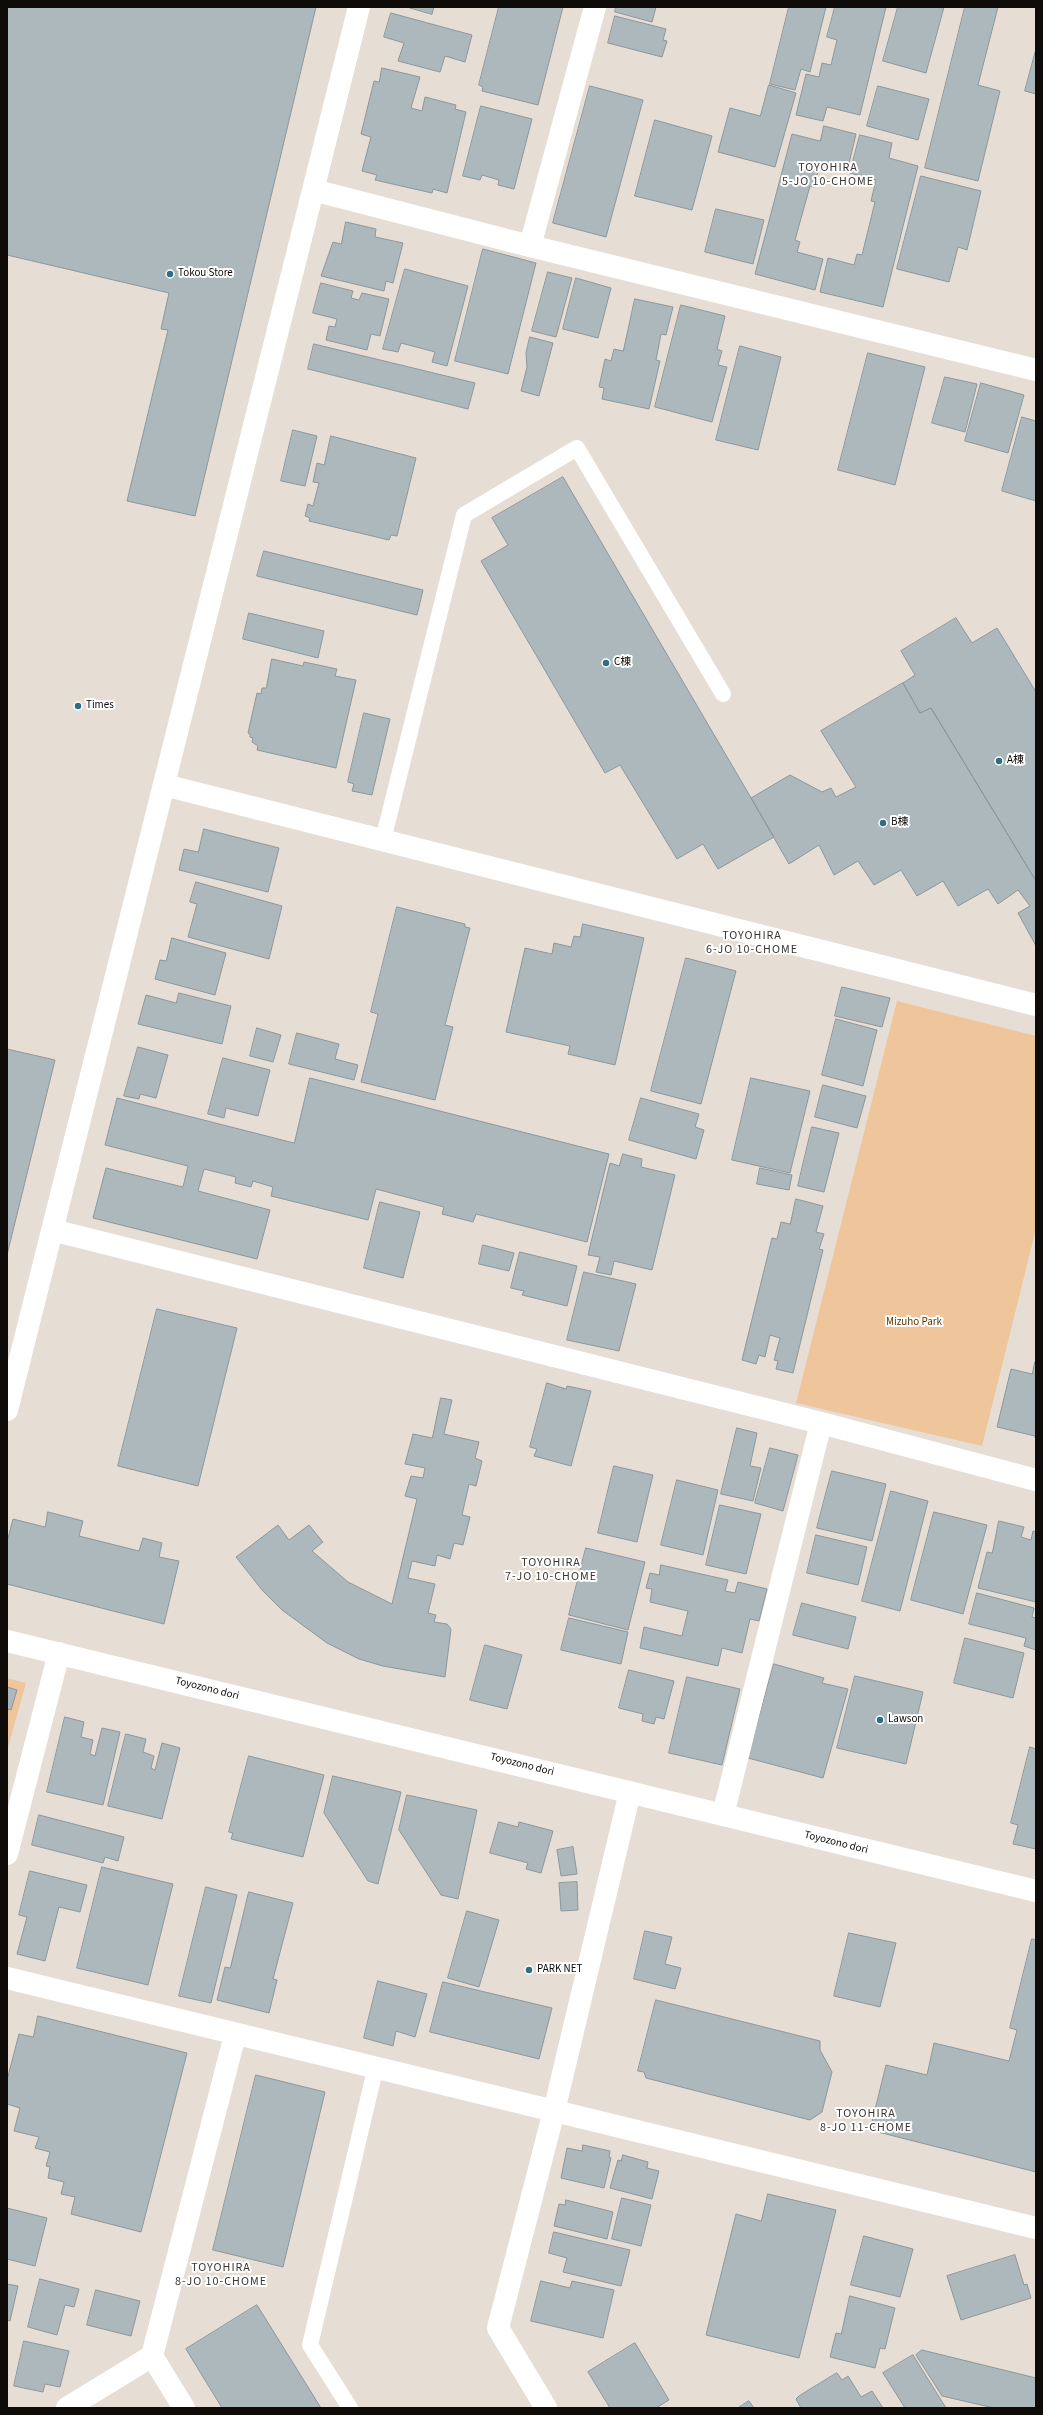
<!DOCTYPE html>
<html>
<head>
<meta charset="utf-8">
<style>
  body { margin:0 }
  #map { position:relative; width:1043px; height:2415px; overflow:hidden; background:#e6ddd5; font-family:"Source Sans 3",sans-serif }
  canvas { display:block }
  .frame { position:absolute; inset:0; border:8px solid #0e0b09; pointer-events:none }
</style>
</head>
<body>
<div id="map">
<canvas width="1043" height="2415"></canvas>
<div class="frame"></div>
</div>
<script>
const context = document.querySelector('canvas').getContext('2d');
context.lineJoin = 'round';
function fill(path, color) { context.fillStyle = color; context.fill(path, 'evenodd'); }
function trace(path, color, width, dash) { context.strokeStyle = color; context.lineWidth = width; context.lineCap = dash ? 'butt' : 'round'; context.setLineDash(dash || []); context.stroke(path); }
function label(font, color, halo, rows, align = 'center') {
  context.font = font + ' "Source Sans 3","Noto Sans JP",sans-serif'; context.lineWidth = 4; context.setLineDash([]); context.textBaseline = 'middle'; context.strokeStyle = halo; context.fillStyle = color; for (const [text, x, y, turn = 0] of rows) {
    context.save(); context.translate(x, y); context.rotate((+turn || 0) * Math.PI / 180); context.textAlign = isNaN(turn) ? turn : align; if (halo) context.strokeText(text, 0, 0); context.fillText(text, 0, 0); context.restore();
  }
}
const green = new Path2D(`
  M 897,1001 L 1036,1036 L 1036,1229 L 982,1446 L 796,1403 Z
  M 7,1678 L 26,1683 L 7,1751 Z`);
const building = new Path2D(`
  M 7,7 L 316,7 L 195,516 L 127,501 L 168,330 L 161,329 L 169,293 L 7,255 Z
  M 407,7 L 434,7 L 432,14 Z
  M 499,7 L 563,7 L 538,105 L 482,91 L 483,87 L 479,85 Z
  M 616,7 L 656,7 L 652,22 L 615,12 Z
  M 789,7 L 826,7 L 810,72 L 801,69 L 795,90 L 770,84 Z
  M 835,7 L 886,7 L 860,115 L 827,107 L 823,121 L 796,115 L 806,74 L 819,77 L 822,63 L 831,65 L 837,40 L 827,37 Z
  M 898,7 L 944,7 L 926,73 L 883,61 Z
  M 965,7 L 998,7 L 978,85 L 1000,91 L 978,181 L 925,168 Z
  M 391,13 L 472,35 L 465,62 L 445,56 L 440,72 L 398,61 L 404,43 L 384,37 Z
  M 615,16 L 666,29 L 663,40 L 667,41 L 662,57 L 608,43 Z
  M 1036,49 L 1036,94 L 1025,91 Z
  M 382,68 L 420,77 L 411,108 L 422,111 L 425,97 L 456,105 L 455,109 L 466,112 L 447,193 L 433,189 L 432,193 L 375,180 L 377,175 L 362,171 L 371,137 L 361,134 L 374,81 L 379,82 Z
  M 769,85 L 796,93 L 775,167 L 718,152 L 730,108 L 760,116 Z
  M 590,86 L 643,100 L 606,237 L 553,223 Z
  M 878,86 L 929,99 L 918,140 L 867,126 Z
  M 481,106 L 532,119 L 514,189 L 498,185 L 499,180 L 482,175 L 480,180 L 463,176 Z
  M 655,120 L 712,136 L 692,210 L 635,196 Z
  M 824,126 L 856,134 L 847,172 L 820,164 L 814,187 L 810,186 L 795,240 L 800,242 L 797,252 L 823,259 L 815,290 L 755,274 L 792,134 L 820,141 Z
  M 860,135 L 892,143 L 889,158 L 918,166 L 883,307 L 820,292 L 828,258 L 854,265 L 857,254 L 862,255 L 875,202 L 871,201 L 876,180 L 850,173 Z
  M 921,176 L 981,191 L 967,250 L 958,247 L 949,282 L 897,269 Z
  M 716,209 L 764,220 L 753,264 L 705,252 Z
  M 346,222 L 376,229 L 375,237 L 403,243 L 393,283 L 386,281 L 384,291 L 321,276 L 333,242 L 341,244 Z
  M 483,249 L 536,263 L 508,374 L 455,361 Z
  M 405,269 L 468,286 L 447,366 L 432,362 L 435,352 L 401,343 L 398,352 L 383,349 Z
  M 548,272 L 572,278 L 556,337 L 532,331 Z
  M 576,278 L 611,288 L 598,338 L 563,329 Z
  M 321,283 L 353,291 L 351,298 L 359,300 L 362,293 L 389,299 L 380,336 L 371,334 L 367,350 L 326,340 L 329,326 L 335,327 L 337,319 L 313,313 Z
  M 635,299 L 673,307 L 666,335 L 661,334 L 656,360 L 660,361 L 649,409 L 602,399 L 604,388 L 599,387 L 605,359 L 611,361 L 614,349 L 623,351 Z
  M 681,305 L 725,316 L 717,349 L 722,351 L 718,365 L 727,367 L 712,422 L 655,407 Z
  M 530,337 L 553,343 L 539,396 L 521,391 L 527,367 L 526,353 Z
  M 314,344 L 475,383 L 468,409 L 308,369 Z
  M 740,346 L 781,357 L 758,450 L 716,440 Z
  M 868,353 L 925,367 L 895,485 L 838,470 Z
  M 945,377 L 977,384 L 965,432 L 932,423 Z
  M 981,383 L 1024,395 L 1008,453 L 965,441 Z
  M 1022,417 L 1036,421 L 1036,501 L 1002,491 Z
  M 293,430 L 317,436 L 305,486 L 281,481 Z
  M 331,436 L 416,458 L 397,536 L 391,535 L 389,540 L 309,521 L 310,518 L 305,516 L 308,504 L 313,506 L 319,483 L 313,482 L 317,463 L 324,465 Z
  M 563,477 L 774,837 L 718,869 L 703,844 L 677,859 L 620,765 L 605,773 L 481,561 L 508,545 L 492,518 Z
  M 264,551 L 423,590 L 417,615 L 257,576 Z
  M 249,613 L 324,631 L 318,658 L 243,639 Z
  M 956,618 L 972,643 L 997,628 L 1036,692 L 1036,881 L 931,708 L 920,713 L 903,683 L 915,675 L 901,651 Z
  M 272,659 L 303,666 L 304,662 L 337,669 L 335,676 L 356,680 L 336,768 L 257,750 L 258,746 L 252,742 L 253,738 L 250,737 L 250,734 L 248,733 L 257,693 L 261,694 L 262,688 L 266,688 Z
  M 903,683 L 920,713 L 931,708 L 1036,881 L 1036,946 L 1018,913 L 1030,906 L 1018,890 L 998,904 L 988,889 L 958,906 L 943,881 L 917,896 L 901,870 L 874,885 L 858,861 L 834,875 L 819,845 L 789,864 L 751,798 L 790,775 L 822,792 L 831,788 L 836,797 L 856,787 L 821,731 Z
  M 364,713 L 390,719 L 372,795 L 352,791 L 354,784 L 348,782 Z
  M 204,829 L 279,848 L 268,892 L 179,870 L 184,849 L 198,852 Z
  M 196,882 L 282,906 L 269,959 L 188,937 L 197,904 L 190,902 Z
  M 397,907 L 465,924 L 465,927 L 470,928 L 445,1025 L 453,1027 L 435,1100 L 361,1082 L 378,1014 L 371,1012 Z
  M 583,924 L 644,938 L 615,1065 L 568,1054 L 570,1046 L 506,1032 L 525,948 L 552,954 L 554,943 L 571,947 L 574,936 L 580,937 Z
  M 172,938 L 226,953 L 215,995 L 155,979 L 160,960 L 166,961 Z
  M 686,958 L 736,971 L 701,1104 L 651,1091 Z
  M 842,987 L 890,998 L 882,1027 L 835,1016 Z
  M 179,993 L 231,1006 L 222,1044 L 138,1024 L 146,995 L 176,1003 Z
  M 836,1019 L 877,1030 L 863,1086 L 822,1075 Z
  M 257,1028 L 281,1035 L 273,1062 L 250,1056 Z
  M 297,1033 L 339,1044 L 335,1059 L 358,1065 L 354,1080 L 289,1064 Z
  M 138,1047 L 168,1055 L 156,1098 L 140,1094 L 139,1099 L 124,1096 Z
  M 7,1049 L 55,1060 L 7,1255 Z
  M 223,1058 L 270,1070 L 258,1116 L 226,1108 L 224,1118 L 208,1114 Z
  M 310,1078 L 609,1154 L 587,1242 L 476,1214 L 473,1222 L 442,1214 L 444,1207 L 376,1189 L 368,1220 L 271,1196 L 273,1187 L 253,1181 L 251,1187 L 235,1183 L 236,1177 L 204,1169 L 198,1191 L 270,1210 L 257,1259 L 93,1218 L 106,1168 L 183,1187 L 188,1166 L 105,1145 L 117,1098 L 294,1143 Z
  M 751,1078 L 810,1091 L 790,1173 L 732,1160 Z
  M 823,1085 L 866,1096 L 857,1128 L 815,1117 Z
  M 641,1098 L 699,1114 L 695,1127 L 704,1130 L 696,1159 L 629,1140 Z
  M 812,1127 L 839,1133 L 824,1192 L 798,1186 Z
  M 623,1154 L 642,1159 L 641,1167 L 675,1175 L 652,1270 L 614,1261 L 611,1275 L 596,1272 L 600,1257 L 588,1255 L 610,1163 L 619,1166 Z
  M 760,1168 L 792,1175 L 789,1190 L 757,1184 Z
  M 796,1199 L 823,1206 L 816,1232 L 824,1234 L 819,1249 L 823,1250 L 793,1373 L 776,1369 L 778,1361 L 774,1360 L 780,1338 L 770,1335 L 765,1357 L 759,1355 L 756,1364 L 742,1360 L 772,1238 L 777,1239 L 781,1222 L 790,1224 Z
  M 380,1202 L 420,1212 L 403,1278 L 364,1268 Z
  M 483,1245 L 514,1253 L 509,1271 L 479,1264 Z
  M 520,1252 L 577,1266 L 567,1306 L 522,1295 L 524,1291 L 511,1288 Z
  M 584,1272 L 636,1284 L 619,1351 L 567,1340 Z
  M 157,1309 L 237,1328 L 198,1486 L 118,1466 Z
  M 1035,1362 L 1036,1362 L 1036,1441 L 1035,1436 L 997,1427 L 1011,1369 L 1032,1374 Z
  M 547,1383 L 566,1389 L 567,1386 L 591,1391 L 571,1466 L 534,1456 L 537,1449 L 530,1447 Z
  M 441,1398 L 452,1400 L 444,1434 L 479,1442 L 475,1458 L 482,1461 L 476,1486 L 469,1484 L 462,1515 L 470,1517 L 463,1545 L 454,1543 L 450,1559 L 437,1555 L 435,1566 L 412,1561 L 408,1578 L 435,1584 L 428,1613 L 436,1615 L 434,1622 L 447,1624 L 451,1629 L 445,1677 L 383,1666 L 359,1659 L 327,1643 L 282,1610 L 262,1590 L 236,1557 L 278,1525 L 289,1540 L 309,1525 L 323,1542 L 312,1551 L 348,1582 L 392,1604 L 417,1499 L 405,1496 L 411,1476 L 423,1478 L 425,1468 L 405,1464 L 413,1434 L 432,1438 Z
  M 737,1428 L 757,1433 L 750,1466 L 761,1468 L 753,1501 L 721,1494 Z
  M 770,1448 L 798,1455 L 783,1511 L 755,1503 Z
  M 614,1466 L 653,1475 L 637,1542 L 598,1533 Z
  M 832,1471 L 886,1484 L 872,1541 L 817,1528 Z
  M 677,1480 L 718,1490 L 703,1555 L 661,1545 Z
  M 891,1491 L 928,1501 L 900,1611 L 862,1601 Z
  M 720,1505 L 761,1514 L 746,1574 L 706,1565 Z
  M 48,1512 L 83,1521 L 79,1536 L 139,1551 L 143,1538 L 162,1543 L 159,1557 L 179,1561 L 164,1624 L 7,1584 L 7,1542 L 13,1519 L 45,1527 Z
  M 934,1512 L 987,1525 L 963,1614 L 911,1600 Z
  M 999,1521 L 1024,1527 L 1021,1537 L 1031,1540 L 1033,1531 L 1036,1532 L 1036,1602 L 978,1588 L 987,1552 L 992,1553 Z
  M 816,1535 L 867,1547 L 858,1585 L 807,1573 Z
  M 586,1548 L 645,1562 L 628,1630 L 569,1615 Z
  M 661,1565 L 728,1580 L 725,1591 L 735,1593 L 738,1582 L 767,1589 L 759,1621 L 750,1619 L 742,1653 L 722,1648 L 718,1666 L 640,1648 L 644,1627 L 682,1636 L 688,1611 L 650,1602 L 652,1589 L 646,1588 L 650,1573 L 659,1575 Z
  M 977,1593 L 1034,1608 L 1032,1617 L 1036,1618 L 1036,1650 L 1024,1646 L 1026,1638 L 969,1624 Z
  M 802,1603 L 856,1617 L 848,1649 L 793,1635 Z
  M 569,1618 L 628,1632 L 621,1664 L 561,1650 Z
  M 965,1638 L 1024,1653 L 1013,1698 L 954,1683 Z
  M 485,1645 L 522,1655 L 507,1709 L 470,1700 Z
  M 774,1664 L 824,1678 L 822,1683 L 848,1689 L 823,1778 L 748,1758 Z
  M 629,1670 L 674,1681 L 664,1719 L 656,1717 L 654,1724 L 642,1721 L 643,1714 L 619,1708 Z
  M 855,1676 L 923,1692 L 906,1764 L 837,1748 Z
  M 687,1677 L 740,1689 L 722,1765 L 669,1753 Z
  M 7,1687 L 17,1690 L 11,1710 L 7,1709 Z
  M 65,1717 L 84,1722 L 81,1737 L 93,1740 L 90,1754 L 95,1756 L 102,1728 L 120,1732 L 103,1805 L 47,1792 Z
  M 126,1734 L 146,1739 L 143,1752 L 154,1756 L 151,1768 L 155,1770 L 162,1743 L 180,1748 L 162,1819 L 108,1806 Z
  M 1030,1747 L 1036,1749 L 1036,1849 L 1013,1844 L 1018,1825 L 1011,1823 Z
  M 249,1756 L 324,1775 L 303,1857 L 231,1839 L 233,1833 L 229,1832 Z
  M 333,1776 L 401,1792 L 378,1884 L 368,1881 L 324,1813 Z
  M 407,1795 L 477,1810 L 458,1899 L 441,1895 L 399,1830 Z
  M 39,1815 L 124,1837 L 118,1861 L 105,1857 L 103,1863 L 32,1845 Z
  M 499,1822 L 518,1827 L 519,1822 L 553,1831 L 541,1873 L 526,1869 L 528,1863 L 490,1853 Z
  M 573,1847 L 577,1874 L 561,1876 L 557,1850 Z
  M 102,1867 L 173,1884 L 148,1985 L 77,1968 Z
  M 30,1871 L 87,1885 L 80,1912 L 59,1907 L 45,1961 L 17,1954 L 27,1917 L 19,1915 Z
  M 577,1882 L 578,1910 L 561,1911 L 559,1883 Z
  M 206,1887 L 237,1895 L 211,2003 L 179,1996 Z
  M 249,1892 L 293,1903 L 273,1979 L 277,1980 L 269,2013 L 217,2000 L 225,1967 L 230,1968 Z
  M 467,1911 L 499,1920 L 479,1987 L 448,1978 Z
  M 645,1931 L 672,1937 L 665,1964 L 681,1968 L 675,1989 L 634,1979 Z
  M 849,1933 L 896,1943 L 880,2007 L 834,1996 Z
  M 1032,1939 L 1036,1940 L 1036,2172 L 870,2130 L 886,2065 L 927,2075 L 934,2043 L 1009,2061 L 1017,2030 L 1010,2028 Z
  M 378,1981 L 427,1994 L 415,2037 L 396,2031 L 393,2046 L 364,2038 Z
  M 443,1982 L 552,2008 L 539,2059 L 430,2032 Z
  M 656,2000 L 820,2041 L 820,2050 L 832,2072 L 822,2112 L 810,2120 L 646,2078 L 644,2072 L 638,2071 Z
  M 38,2016 L 187,2053 L 141,2232 L 71,2214 L 75,2197 L 61,2194 L 64,2182 L 48,2178 L 50,2167 L 46,2166 L 50,2152 L 35,2148 L 39,2137 L 14,2131 L 20,2108 L 7,2104 L 7,2080 L 19,2034 L 33,2037 Z
  M 256,2075 L 325,2092 L 283,2267 L 213,2250 Z
  M 583,2145 L 610,2151 L 609,2157 L 611,2158 L 604,2188 L 561,2178 L 567,2148 L 582,2151 Z
  M 623,2155 L 648,2162 L 647,2168 L 659,2171 L 652,2199 L 610,2188 L 618,2160 L 621,2161 Z
  M 768,2194 L 836,2210 L 799,2358 L 706,2335 L 736,2214 L 761,2221 Z
  M 622,2198 L 651,2205 L 641,2246 L 612,2239 Z
  M 566,2200 L 613,2212 L 607,2239 L 554,2226 L 559,2204 L 565,2205 Z
  M 7,2208 L 47,2218 L 35,2266 L 7,2259 Z
  M 554,2232 L 630,2250 L 621,2286 L 563,2272 L 567,2258 L 549,2253 Z
  M 864,2236 L 913,2249 L 900,2297 L 851,2285 Z
  M 1015,2255 L 1024,2285 L 1027,2284 L 1031,2298 L 961,2320 L 947,2276 Z
  M 40,2279 L 79,2289 L 74,2307 L 65,2305 L 57,2335 L 28,2327 Z
  M 541,2281 L 570,2288 L 572,2281 L 614,2290 L 603,2338 L 531,2321 Z
  M 7,2284 L 18,2286 L 10,2321 L 7,2320 Z
  M 96,2290 L 140,2301 L 131,2336 L 87,2325 Z
  M 850,2296 L 895,2308 L 885,2349 L 880,2348 L 875,2368 L 830,2357 L 836,2333 L 841,2334 Z
  M 257,2305 L 321,2408 L 222,2408 L 186,2349 Z
  M 24,2341 L 69,2351 L 60,2387 L 45,2384 L 43,2392 L 14,2386 Z
  M 635,2343 L 669,2400 L 656,2408 L 610,2408 L 588,2372 Z
  M 922,2350 L 1036,2378 L 1036,2408 L 994,2408 L 942,2396 L 916,2355 Z
  M 913,2355 L 946,2408 L 905,2408 L 883,2373 Z
  M 837,2373 L 842,2380 L 848,2376 L 861,2397 L 872,2391 L 883,2408 L 801,2408 L 796,2399 L 799,2396 Z
  M 749,2401 L 754,2408 L 738,2408 Z`);
const service = new Path2D(`
  M 383,840 L 464,515 L 577,448 L 723,694
  M 350,2408 L 310,2345 L 376,2066`);
const minor = new Path2D(`
  M 313,190 L 530,246 L 1036,370
  M 530,246 L 595,7
  M 164,785 L 1036,1005
  M 52,1230 L 821,1423 L 1036,1480
  M 7,1410 L 359,7
  M 723,1815 L 821,1423
  M 7,1854 L 59,1653
  M 7,1978 L 1036,2228
  M 67,2408 L 152,2356
  M 184,2408 L 152,2356 L 235,2035
  M 546,2408 L 498,2328 L 554,2111 L 630,1792`);
const tertiary = new Path2D(`
  M 7,1641 L 1036,1891`);
const markers = [
  [170,274,4,"#2f6d83"],
  [606,663,4,"#2f6d83"],
  [78,706,4,"#2f6d83"],
  [999,761,4,"#2f6d83"],
  [883,823,4,"#2f6d83"],
  [880,1720,4,"#2f6d83"],
  [529,1970,4,"#2f6d83"]
];
const poiNames = [
  ["Tokou Store",178,274],
  ["C棟",614,663],
  ["Times",86,706],
  ["A棟",1007,761],
  ["B棟",891,823],
  ["Lawson",888,1720],
  ["PARK NET",537,1970]
];
const parkNames = [
  ["Mizuho Park",914,1323]
];
const streetNames = [
  ["Toyozono dori",207,1689,14],
  ["Toyozono dori",522,1765,14],
  ["Toyozono dori",836,1843,14]
];
const neighbourhoodNames = [
  ["TOYOHIRA",828,168],
  ["5-JO 10-CHOME",828,182],
  ["TOYOHIRA",752,936],
  ["6-JO 10-CHOME",752,950],
  ["TOYOHIRA",551,1563],
  ["7-JO 10-CHOME",551,1577],
  ["TOYOHIRA",866,2114],
  ["8-JO 11-CHOME",866,2128],
  ["TOYOHIRA",221,2268],
  ["8-JO 10-CHOME",221,2282]
];
fill(green, '#efc69c');
fill(building, '#acb8bc');
trace(building, '#8c979c', 1);
trace(service, '#fff', 16);
trace(minor, '#fff', 22);
trace(tertiary, '#fff', 22);
for (const [x, y, r, color] of markers) { const dot = new Path2D(); dot.arc(x, y, r, 0, 2 * Math.PI); context.fillStyle = color; context.fill(dot); trace(dot, '#fff', 1.5); }
label('11px', '#0e0b09', '#fff', poiNames, 'left');
label('11px', '#5e3700', '#fff', parkNames);
label('11px', '#0e0b09', '#fff', streetNames);
context.letterSpacing = '1px';
label('12px', '#3b352e', '#fff', neighbourhoodNames);
context.letterSpacing = '0px';
</script>
</body>
</html>
